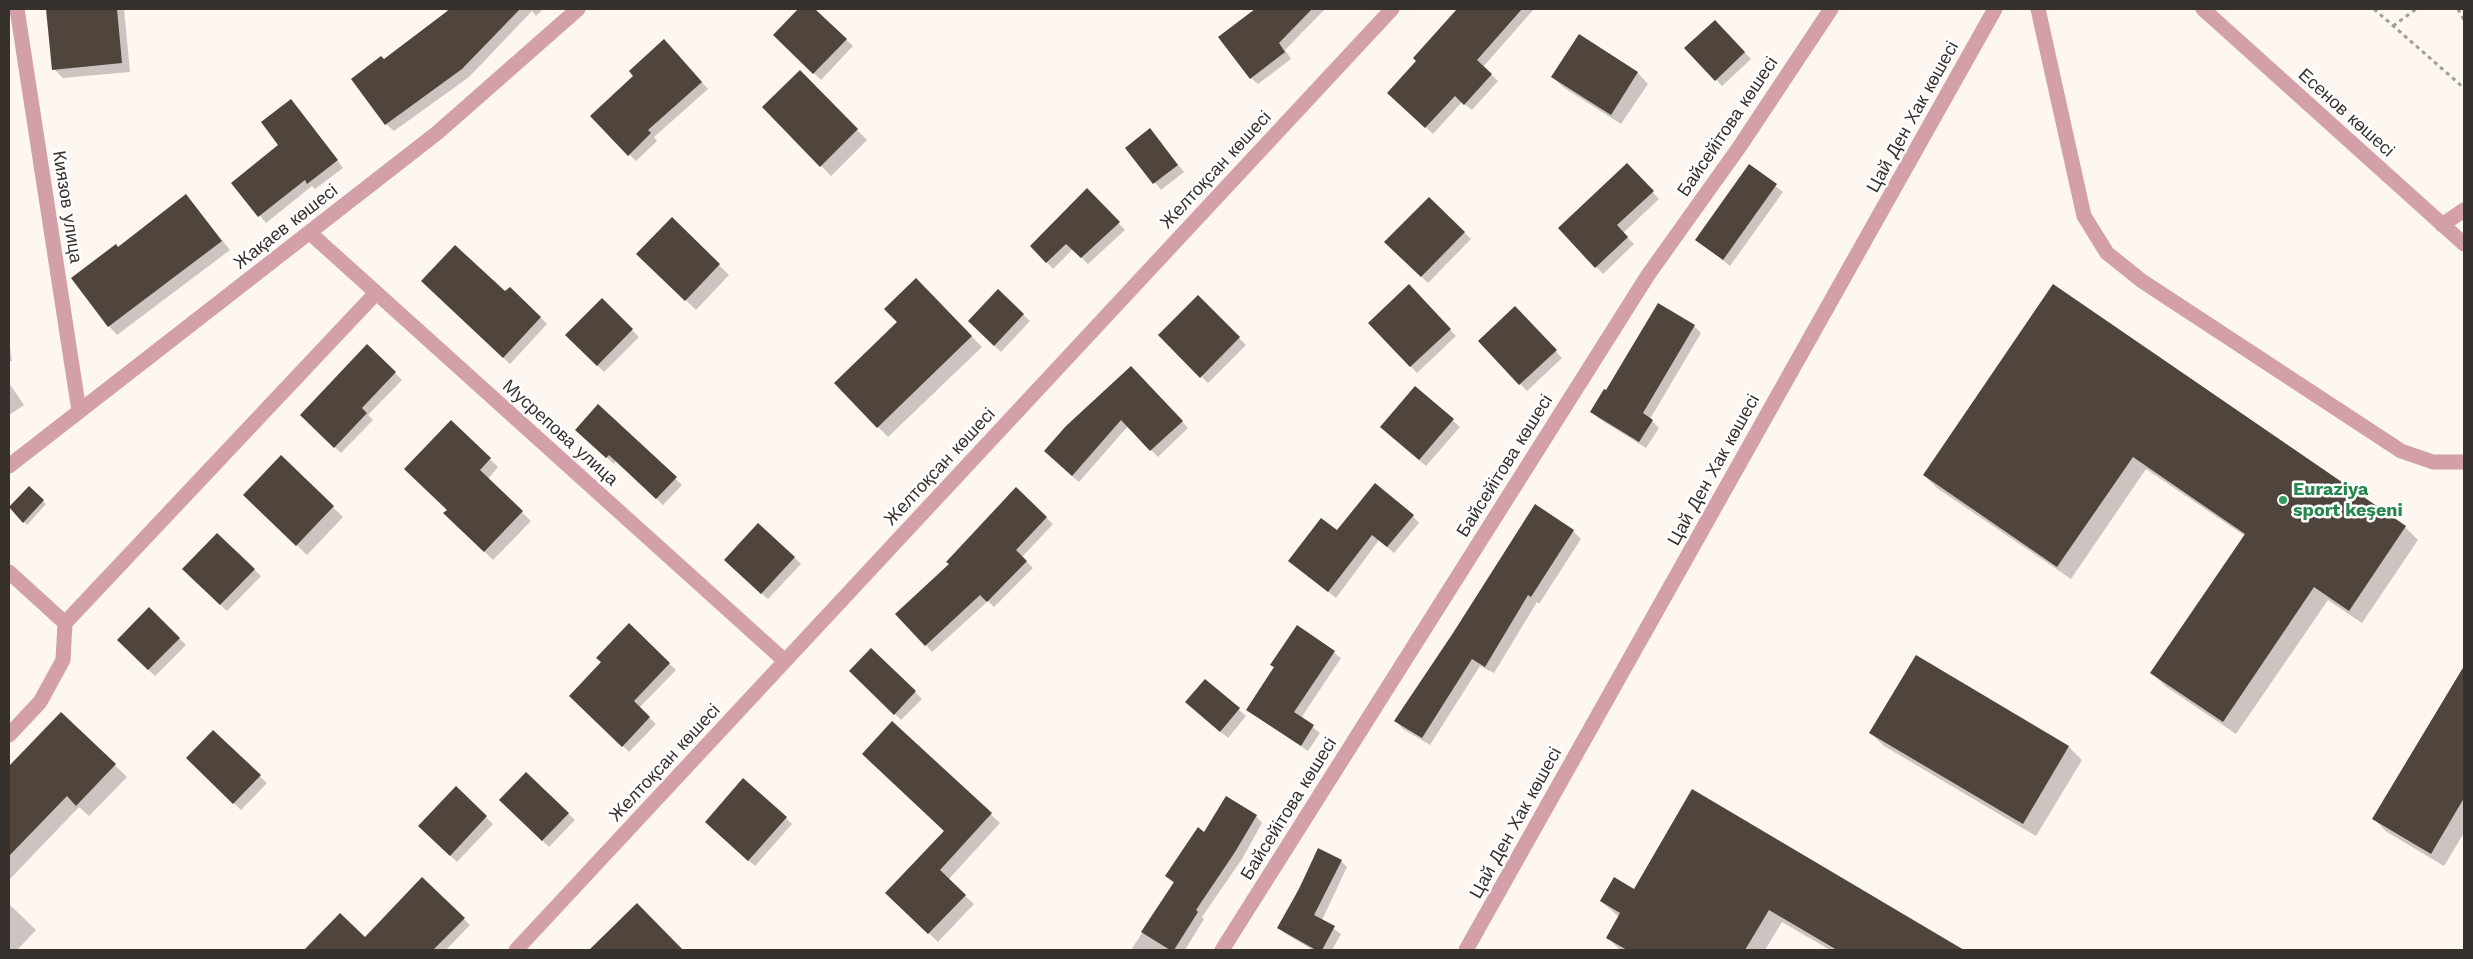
<!DOCTYPE html>
<html>
<head>
<meta charset="utf-8">
<style>
  body { margin:0 }
  #map { position:relative; width:2473px; height:959px; overflow:hidden; background:#fef6f0; font-family:"Work Sans",sans-serif }
  canvas { display:block }
  .frame { position:absolute; inset:0; border:10px solid #37312e; pointer-events:none }
</style>
</head>
<body>
<div id="map">
<canvas width="2473" height="959"></canvas>
<div class="frame"></div>
</div>
<script>
const context = document.querySelector('canvas').getContext('2d');
context.lineJoin = 'round';
function fill(path, color) { context.fillStyle = color; context.fill(path, 'evenodd'); }
function trace(path, color, width, dash) { context.strokeStyle = color; context.lineWidth = width; context.lineCap = dash ? 'butt' : 'round'; context.setLineDash(dash || []); context.stroke(path); }
function label(font, color, halo, rows, align = 'center') {
  context.font = font + ' "Work Sans",sans-serif'; context.lineWidth = 5; context.setLineDash([]); context.textBaseline = 'middle'; context.strokeStyle = halo; context.fillStyle = color; for (const [text, x, y, turn = 0] of rows) {
    context.save(); context.translate(x, y); context.rotate((+turn || 0) * Math.PI / 180); context.textAlign = isNaN(turn) ? turn : align; if (halo) context.strokeText(text, 0, 0); context.fillText(text, 0, 0); context.restore();
  }
}
const shadow = new Path2D(`
  M 48,9 L 124,9 L 130,72 L 63,78 L 54,69 Z
  M 444,9 L 543,9 L 536,16 L 532,11 L 469,77 L 394,131 L 386,124 L 384,61 L 448,12 Z
  M 800,9 L 814,9 L 853,46 L 821,80 L 774,35 Z
  M 1256,9 L 1325,9 L 1285,50 L 1291,59 L 1258,84 L 1251,78 Z
  M 1458,9 L 1534,9 L 1483,67 L 1498,81 L 1472,110 L 1462,102 L 1433,134 L 1396,99 L 1418,61 L 1414,58 Z
  M 1715,21 L 1751,59 L 1722,86 L 1686,48 Z
  M 1579,36 L 1638,73 L 1648,84 L 1621,124 L 1563,87 L 1553,77 Z
  M 671,47 L 708,89 L 654,137 L 657,141 L 636,161 L 592,116 Z
  M 800,72 L 867,140 L 831,176 L 764,108 Z
  M 298,108 L 343,168 L 315,189 L 312,186 L 266,223 L 233,183 L 280,146 Z
  M 1150,130 L 1184,172 L 1161,190 L 1127,148 Z
  M 1627,165 L 1659,199 L 1623,233 L 1634,244 L 1603,274 L 1559,228 Z
  M 1749,165 L 1783,192 L 1730,266 L 1697,239 Z
  M 1087,189 L 1125,230 L 1088,264 L 1073,249 L 1053,269 L 1032,246 Z
  M 186,196 L 230,250 L 117,335 L 109,326 L 118,248 Z
  M 1429,198 L 1471,239 L 1428,283 L 1386,242 Z
  M 672,219 L 729,275 L 696,310 L 638,254 Z
  M 916,280 L 982,347 L 888,437 L 835,383 L 898,322 Z
  M 423,281 L 505,293 L 510,288 L 547,324 L 510,364 Z
  M 1409,286 L 1456,336 L 1417,373 L 1370,323 Z
  M 2053,286 L 2405,527 L 2418,540 L 2362,623 L 2328,600 L 2236,734 L 2165,686 L 2152,673 L 2245,536 L 2146,469 L 2071,579 L 1937,488 L 1924,475 Z
  M 998,291 L 1030,321 L 1001,352 L 969,321 Z
  M 1198,297 L 1246,345 L 1208,383 L 1160,335 Z
  M 602,300 L 639,337 L 604,372 L 567,335 Z
  M 1515,308 L 1562,358 L 1527,391 L 1480,342 Z
  M 1694,326 L 1701,333 L 1650,419 L 1659,428 L 1646,448 L 1598,418 L 1592,411 L 1607,392 Z
  M 9,341 L 12,361 L 9,361 Z
  M 367,346 L 402,380 L 368,415 L 373,420 L 341,453 L 302,415 Z
  M 1131,368 L 1188,428 L 1158,457 L 1128,426 L 1079,482 L 1052,458 Z
  M 9,383 L 24,405 L 9,415 Z
  M 1416,388 L 1460,427 L 1426,466 L 1389,434 Z
  M 598,406 L 682,485 L 663,505 L 617,460 L 614,464 L 583,436 Z
  M 451,421 L 498,467 L 488,479 L 531,521 L 493,560 L 445,513 L 448,510 Z
  M 281,457 L 343,517 L 307,555 L 255,505 Z
  M 29,488 L 46,504 L 27,525 L 10,508 Z
  M 1016,489 L 1053,524 L 1022,557 L 1033,568 L 994,607 L 988,601 L 932,652 L 926,645 L 950,564 Z
  M 1413,516 L 1419,523 L 1394,553 L 1379,540 L 1336,598 L 1290,561 L 1337,531 Z
  M 1573,531 L 1581,539 L 1539,604 L 1537,602 L 1494,673 L 1480,666 L 1430,745 L 1403,729 L 1396,721 Z
  M 217,534 L 261,576 L 227,611 L 184,569 Z
  M 794,557 L 801,564 L 768,599 L 732,567 Z
  M 149,609 L 186,645 L 155,676 L 118,640 Z
  M 629,625 L 676,670 L 639,708 L 656,724 L 629,752 L 570,696 L 603,662 Z
  M 1297,626 L 1341,658 L 1301,718 L 1320,733 L 1308,751 L 1248,710 L 1275,668 Z
  M 871,649 L 922,699 L 901,720 L 851,671 Z
  M 2464,668 L 2464,833 L 2444,866 L 2387,832 L 2374,819 Z
  M 1205,680 L 1246,716 L 1228,738 L 1194,709 Z
  M 61,713 L 127,777 L 89,816 L 79,807 L 9,880 L 9,775 Z
  M 892,723 L 1000,823 L 948,880 L 974,904 L 938,942 L 887,893 L 946,831 Z
  M 213,732 L 267,783 L 241,810 L 187,758 Z
  M 1871,733 L 2069,747 L 2082,760 L 2036,836 L 1884,746 Z
  M 526,774 L 575,820 L 549,847 L 501,800 Z
  M 456,788 L 493,824 L 457,862 L 420,826 Z
  M 1693,791 L 1962,950 L 1830,950 L 1782,922 L 1765,950 L 1620,950 L 1607,937 L 1619,917 L 1601,901 L 1634,891 Z
  M 1256,816 L 1262,823 L 1242,859 L 1202,917 L 1204,919 L 1185,950 L 1131,950 L 1174,884 L 1166,876 L 1205,833 Z
  M 786,818 L 792,824 L 755,866 L 713,829 Z
  M 1318,850 L 1341,861 L 1347,867 L 1322,920 L 1341,934 L 1332,950 L 1313,950 L 1286,934 L 1279,928 Z
  M 422,878 L 470,925 L 446,950 L 429,950 L 413,935 L 398,950 L 314,950 L 310,946 L 365,938 Z
  M 9,904 L 36,930 L 17,950 L 9,950 Z
  M 637,905 L 681,950 L 591,950 Z`);
const building = new Path2D(`
  M 46,9 L 117,9 L 122,63 L 52,70 Z
  M 450,9 L 520,9 L 462,69 L 385,125 L 351,79 L 381,56 L 384,59 Z
  M 798,9 L 815,9 L 847,39 L 813,74 L 773,35 Z
  M 1255,9 L 1312,9 L 1279,43 L 1285,52 L 1250,79 L 1218,37 Z
  M 1457,9 L 1522,9 L 1477,60 L 1492,74 L 1464,105 L 1455,96 L 1425,128 L 1387,93 L 1416,61 L 1413,58 Z
  M 1715,20 L 1745,52 L 1715,81 L 1684,48 Z
  M 1579,34 L 1638,72 L 1611,115 L 1551,77 Z
  M 664,39 L 702,82 L 648,130 L 651,133 L 628,156 L 590,116 L 633,76 L 629,71 Z
  M 800,70 L 858,129 L 820,167 L 762,107 Z
  M 291,99 L 338,160 L 307,184 L 305,180 L 258,217 L 231,183 L 278,145 L 261,122 Z
  M 1150,128 L 1178,165 L 1153,184 L 1125,148 Z
  M 1627,163 L 1654,191 L 1617,225 L 1628,237 L 1595,268 L 1558,228 Z
  M 1749,164 L 1777,184 L 1723,260 L 1695,240 Z
  M 1087,188 L 1120,222 L 1081,258 L 1066,244 L 1046,263 L 1030,246 Z
  M 186,194 L 222,241 L 108,327 L 71,278 L 116,244 L 118,247 Z
  M 1429,197 L 1465,232 L 1421,277 L 1384,242 Z
  M 672,217 L 720,264 L 685,301 L 636,254 Z
  M 455,245 L 505,291 L 510,287 L 541,317 L 503,358 L 421,281 Z
  M 916,278 L 972,336 L 877,428 L 834,383 L 897,322 L 884,309 Z
  M 1409,284 L 1451,329 L 1410,367 L 1368,323 Z
  M 2053,284 L 2406,526 L 2349,611 L 2314,587 L 2223,722 L 2150,673 L 2245,534 L 2133,457 L 2057,567 L 1923,475 Z
  M 998,289 L 1024,314 L 994,346 L 968,321 Z
  M 1198,295 L 1240,337 L 1200,378 L 1158,335 Z
  M 602,298 L 633,329 L 597,366 L 565,335 Z
  M 1658,303 L 1695,325 L 1643,413 L 1653,420 L 1639,442 L 1590,412 L 1604,389 L 1606,390 Z
  M 1515,306 L 1557,350 L 1519,385 L 1478,341 Z
  M 367,344 L 396,372 L 362,408 L 367,413 L 334,448 L 300,415 Z
  M 1131,366 L 1183,421 L 1150,451 L 1121,420 L 1072,476 L 1044,451 L 1066,426 Z
  M 1415,386 L 1454,419 L 1419,460 L 1380,427 Z
  M 598,404 L 677,477 L 656,499 L 609,455 L 606,458 L 575,430 Z
  M 451,420 L 491,458 L 480,470 L 523,511 L 484,552 L 443,513 L 447,510 L 404,469 Z
  M 281,455 L 334,506 L 296,546 L 243,495 Z
  M 1375,483 L 1414,515 L 1387,547 L 1372,535 L 1328,592 L 1288,561 L 1321,518 L 1337,530 Z
  M 29,486 L 44,500 L 23,523 L 9,507 Z
  M 1016,487 L 1047,517 L 1016,550 L 1027,561 L 987,602 L 980,595 L 925,646 L 895,614 L 949,564 L 946,562 Z
  M 1535,504 L 1574,530 L 1531,597 L 1528,595 L 1485,667 L 1472,659 L 1422,738 L 1394,721 L 1453,633 Z
  M 758,523 L 795,557 L 761,594 L 724,560 Z
  M 217,533 L 255,569 L 220,605 L 182,569 Z
  M 149,607 L 180,638 L 148,670 L 117,640 Z
  M 629,623 L 670,663 L 634,701 L 650,717 L 622,747 L 569,696 L 601,662 L 596,658 Z
  M 1297,625 L 1335,651 L 1294,712 L 1314,725 L 1301,746 L 1246,710 L 1274,667 L 1270,665 Z
  M 871,648 L 916,691 L 894,715 L 849,671 Z
  M 1916,655 L 2069,746 L 2023,824 L 1869,733 Z
  M 2464,666 L 2464,798 L 2431,854 L 2372,819 Z
  M 1205,679 L 1240,708 L 1220,732 L 1185,702 Z
  M 61,712 L 116,764 L 76,806 L 67,796 L 9,856 L 9,766 Z
  M 892,721 L 992,813 L 940,870 L 966,895 L 928,934 L 885,893 L 944,831 L 862,754 Z
  M 213,730 L 261,775 L 233,804 L 186,758 Z
  M 526,772 L 569,813 L 542,841 L 499,800 Z
  M 743,778 L 787,817 L 748,861 L 705,822 Z
  M 456,786 L 487,816 L 450,856 L 418,826 Z
  M 1692,789 L 1964,950 L 1837,950 L 1769,910 L 1745,950 L 1627,950 L 1606,938 L 1620,913 L 1600,901 L 1614,877 L 1634,889 Z
  M 1226,796 L 1257,815 L 1235,852 L 1196,910 L 1198,912 L 1174,950 L 1170,950 L 1141,932 L 1174,882 L 1165,876 L 1198,827 L 1204,832 Z
  M 1318,848 L 1342,860 L 1314,915 L 1335,926 L 1322,950 L 1316,950 L 1277,928 L 1299,889 Z
  M 422,877 L 465,918 L 433,950 L 304,950 L 340,913 L 365,937 Z
  M 637,903 L 683,950 L 589,950 Z`);
const path = new Path2D(`
  M 2374,9 L 2464,88
  M 2458,9 L 2464,20
  M 2393,26 L 2416,9`);
const minor = new Path2D(`
  M 17,9 L 79,411
  M 2038,9 L 2084,216 L 2107,253 L 2142,281 L 2401,451 L 2433,462 L 2464,462
  M 2203,9 L 2464,244
  M 2442,225 L 2464,210
  M 310,233 L 785,661
  M 9,466 L 437,133 L 578,9
  M 9,572 L 65,623 L 376,293
  M 9,735 L 40,702 L 63,660 L 65,623
  M 516,950 L 1392,9
  M 1222,950 L 1648,275 L 1740,146 L 1831,9
  M 1466,950 L 1995,9`);
const markers = [
  [2283,500,5,"#2e9e5b"]
];
const streetNames = [
  ["Есенов көшесі",2346,113,42],
  ["Цай Ден Хак көшесі",1913,117,-61],
  ["Байсейітова көшесі",1728,127,-56],
  ["Желтоқсан көшесі",1216,170,-47],
  ["Киязов улица",67,207,81],
  ["Жақаев көшесі",286,227,-38],
  ["Мусрепова улица",560,433,42],
  ["Байсейітова көшесі",1505,466,-58],
  ["Желтоқсан көшесі",940,467,-47],
  ["Цай Ден Хак көшесі",1714,470,-61],
  ["Желтоқсан көшесі",665,763,-47],
  ["Байсейітова көшесі",1289,809,-58],
  ["Цай Ден Хак көшесі",1516,823,-61]
];
const leisureNames = [
  ["Euraziya",2293,490],
  ["sport keşeni",2293,511]
];
fill(shadow, '#0003');
fill(building, '#50453d');
trace(path, '#a39c97', 3, [4, 4]);
trace(minor, '#d39fa8', 15);
for (const [x, y, r, color] of markers) { const dot = new Path2D(); dot.arc(x, y, r, 0, 2 * Math.PI); context.fillStyle = color; context.fill(dot); trace(dot, '#fff', 2); }
label('18px', '#37312e', '#fff', streetNames);
label('bold 18px', '#27864d', '#fff', leisureNames, 'left');
</script>
</body>
</html>
